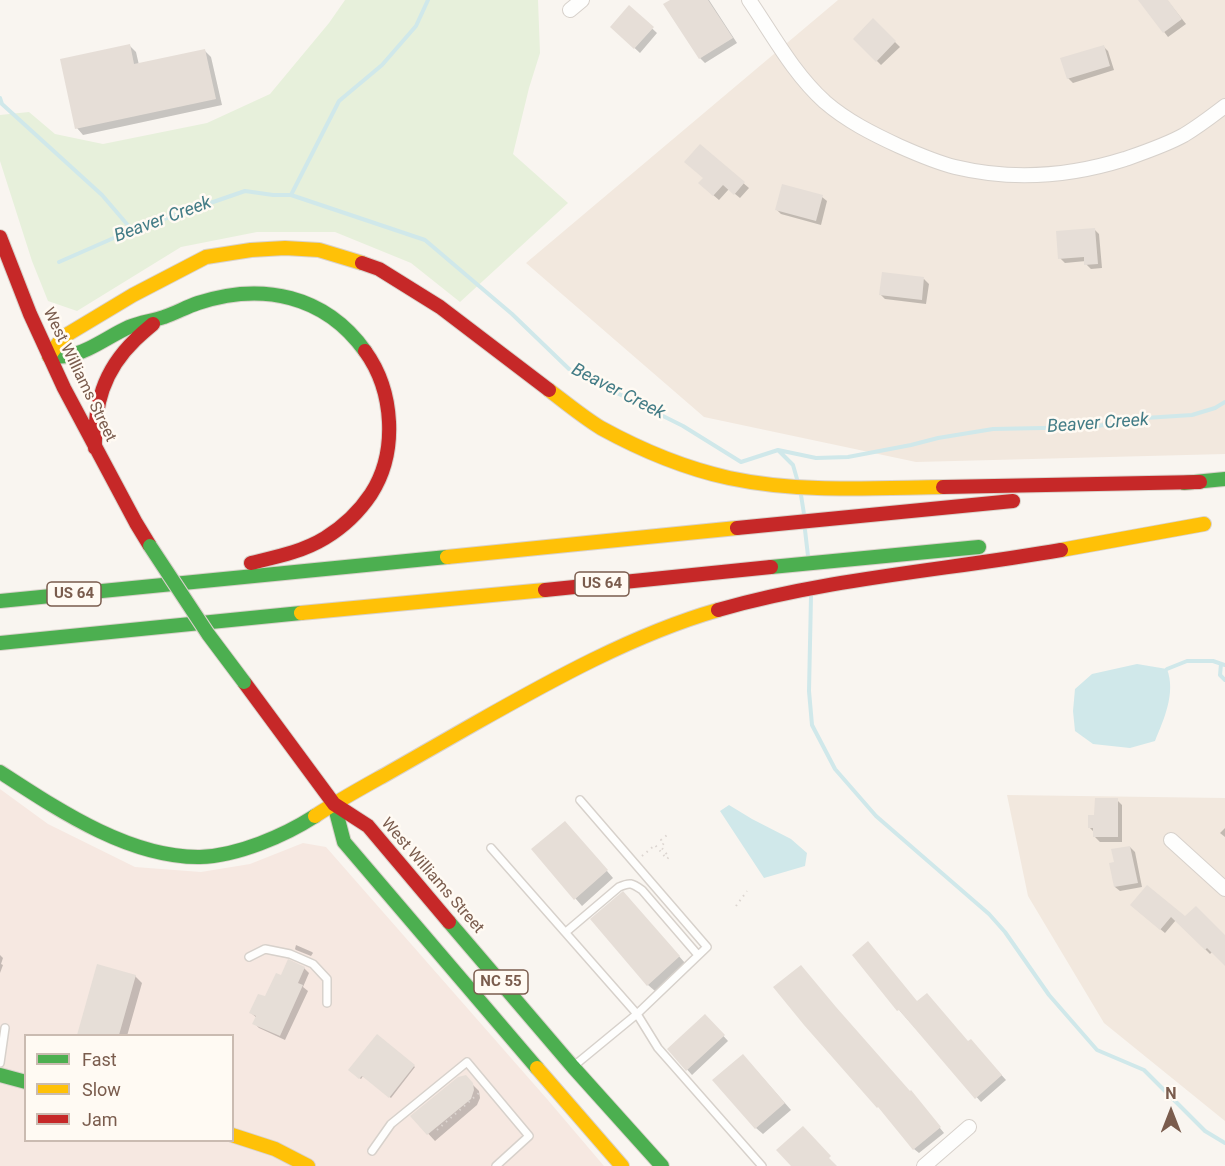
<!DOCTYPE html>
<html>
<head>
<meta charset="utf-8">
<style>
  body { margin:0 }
  #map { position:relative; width:1225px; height:1166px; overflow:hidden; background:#f9f5f0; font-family:Roboto,sans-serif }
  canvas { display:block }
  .legend { position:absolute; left:24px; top:1034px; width:210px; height:108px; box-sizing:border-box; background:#fffaf3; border:2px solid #cabbb1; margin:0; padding:8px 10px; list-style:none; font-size:18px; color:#7a5c4d }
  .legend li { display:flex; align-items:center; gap:12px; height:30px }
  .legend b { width:30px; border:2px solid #cabbb1 }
  .north { position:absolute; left:1141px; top:1082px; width:60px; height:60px; -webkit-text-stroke:4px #fffaf3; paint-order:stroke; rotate:0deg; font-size:16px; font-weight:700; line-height:24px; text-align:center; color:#7a5c4d }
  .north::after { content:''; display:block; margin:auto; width:21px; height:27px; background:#7a5c4d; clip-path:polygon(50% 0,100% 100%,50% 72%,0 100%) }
</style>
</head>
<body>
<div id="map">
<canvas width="1225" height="1166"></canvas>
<ul class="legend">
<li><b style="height:8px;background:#4caf50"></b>Fast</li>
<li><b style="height:8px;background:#ffc107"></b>Slow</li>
<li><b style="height:8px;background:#c62828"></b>Jam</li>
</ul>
<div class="north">N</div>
</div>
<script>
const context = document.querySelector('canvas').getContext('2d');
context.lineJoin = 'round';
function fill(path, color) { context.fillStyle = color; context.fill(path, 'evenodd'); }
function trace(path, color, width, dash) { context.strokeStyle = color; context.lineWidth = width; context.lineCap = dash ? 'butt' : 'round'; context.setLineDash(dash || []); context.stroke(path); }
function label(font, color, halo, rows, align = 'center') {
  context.font = font + ' Roboto,sans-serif'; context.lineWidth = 5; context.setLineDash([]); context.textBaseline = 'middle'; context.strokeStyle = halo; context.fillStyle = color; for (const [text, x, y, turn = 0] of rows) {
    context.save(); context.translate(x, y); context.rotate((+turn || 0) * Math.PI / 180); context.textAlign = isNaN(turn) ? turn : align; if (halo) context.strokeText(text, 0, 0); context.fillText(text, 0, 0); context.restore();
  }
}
const residential = new Path2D(`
  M 838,0 L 1225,0 L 1225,454 L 916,462 L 704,417 L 526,263 Z
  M 1007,795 L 1225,798 L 1225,1121 L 1104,1023 L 1028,896 Z`);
const commercial = new Path2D(`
  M 0,789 L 48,824 L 135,867 L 201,872 L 250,864 L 303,843 L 326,847 L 547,1099 L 604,1166 L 0,1166 ZM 26,1036 L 232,1036 L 232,1140 L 26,1140 Z`);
const green = new Path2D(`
  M 345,0 L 538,0 L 540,53 L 529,88 L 513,154 L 568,203 L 460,302 L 411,263 L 335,232 L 257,232 L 181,247 L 77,311 L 48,301 L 32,261 L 0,161 L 0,115 L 29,112 L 55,134 L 103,144 L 207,123 L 270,94 L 329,23 Z`);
const water = new Path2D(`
  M 1137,664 L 1167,669 C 1176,693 1164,719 1155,741 L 1130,748 L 1093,744 L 1075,731 L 1073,711 L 1075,689 L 1092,674 Z
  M 729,805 L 752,819 L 791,839 L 807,853 L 805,866 L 764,878 L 720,811 Z`);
const shadow = new Path2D(`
  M 673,0 L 709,0 L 737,43 L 705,63 L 700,58 Z
  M 1140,0 L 1167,0 L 1186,24 L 1168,37 Z
  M 642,19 L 657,33 L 640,53 L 612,27 Z
  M 873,20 L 900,47 L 881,65 L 855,39 Z
  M 129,45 L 136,52 L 139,65 L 204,50 L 211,57 L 222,105 L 83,135 L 77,128 Z
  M 1103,46 L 1108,51 L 1114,70 L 1073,83 L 1068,78 Z
  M 700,146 L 749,188 L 740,198 L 729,189 L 719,200 L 705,188 Z
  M 822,197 L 827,201 L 821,225 L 781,214 L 776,209 Z
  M 1094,229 L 1099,234 L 1102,268 L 1091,269 L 1086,264 L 1086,261 L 1065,263 L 1060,258 Z
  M 924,279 L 929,284 L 926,304 L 885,299 L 880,294 Z
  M 1117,800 L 1122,805 L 1122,842 L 1100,842 L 1095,837 L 1095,833 L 1089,827 L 1096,816 Z
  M 1225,828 L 1225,837 L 1220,833 Z
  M 571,829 L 613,878 L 582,906 L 533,849 Z
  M 1130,847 L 1135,852 L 1142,887 L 1120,891 L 1115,887 L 1116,863 Z
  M 630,900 L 685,963 L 655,991 L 648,985 Z
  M 1137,910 L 1185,918 L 1225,937 L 1225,964 L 1212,952 L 1210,954 L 1176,920 L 1165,933 Z
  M 296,945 L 312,952 L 313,953 L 311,956 L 296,950 L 295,949 Z
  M 0,955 L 3,958 L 1,964 L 3,965 L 0,973 Z
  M 98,966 L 135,976 L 142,983 L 127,1036 L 79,1036 Z
  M 304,968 L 309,973 L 303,987 L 308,991 L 285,1040 L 259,1028 L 254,1023 L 257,1018 L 251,1013 L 266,998 L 282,977 Z
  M 899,1010 L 975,1046 L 1006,1080 L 981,1102 Z
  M 705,1016 L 728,1041 L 692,1075 L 669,1049 Z
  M 377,1036 L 415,1067 L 391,1098 L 363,1076 L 361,1079 L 350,1070 Z
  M 749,1062 L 791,1110 L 763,1134 L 756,1128 Z
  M 465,1077 L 479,1091 L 480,1098 L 477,1105 L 435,1141 L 412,1116 Z
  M 915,1097 L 944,1133 L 919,1153 L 914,1149 Z`);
const stream = new Path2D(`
  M 0,98 L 2,104 L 102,195 L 132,230
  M 291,195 L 339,101 L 382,65 L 416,26 L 428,0
  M 59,262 L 132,230 L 245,191 L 273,195 L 291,195 L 425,240 L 512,314 L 569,369 L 683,426 L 741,462 L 778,450 L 816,458 L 848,457 L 911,445 L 938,438 L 993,429 L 1092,427 L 1145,418 L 1192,415 L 1215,408 L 1225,402
  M 779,451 L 793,465 L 797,479
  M 801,495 L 804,514
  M 805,530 L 808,556
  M 811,596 L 809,691 L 812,725 L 835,769 L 876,816 L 989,914 L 1005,932 L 1049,995 L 1097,1050 L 1144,1070 L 1205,1131 L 1225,1143
  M 1221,666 L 1221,664 L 1220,675 L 1225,680
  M 1167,669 L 1187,661 L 1213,661 L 1225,665`);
const building = new Path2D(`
  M 670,0 L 708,0 L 733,38 L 699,59 L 663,4 Z
  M 1138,0 L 1168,0 L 1182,19 L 1163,33 Z
  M 629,5 L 654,27 L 634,49 L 610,27 Z
  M 873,18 L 896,41 L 876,62 L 853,39 Z
  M 130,44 L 134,64 L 205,49 L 216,99 L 75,129 L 60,59 Z
  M 1104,45 L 1110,66 L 1067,79 L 1060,58 Z
  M 700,144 L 745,182 L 734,195 L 723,185 L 713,196 L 698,183 L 703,178 L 684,162 Z
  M 782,184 L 823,195 L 816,221 L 775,210 Z
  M 1095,228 L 1098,264 L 1084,265 L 1084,257 L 1058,259 L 1056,231 Z
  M 882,272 L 924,277 L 922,300 L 879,295 Z
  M 1095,798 L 1118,798 L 1118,837 L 1093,837 L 1093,828 L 1088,828 L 1088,815 L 1094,815 Z
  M 565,821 L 608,870 L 574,900 L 531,849 Z
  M 1130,846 L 1138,883 L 1114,887 L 1109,863 L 1114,862 L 1111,849 Z
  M 1147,885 L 1185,916 L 1196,906 L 1225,935 L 1225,966 L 1207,948 L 1205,950 L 1171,917 L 1160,930 L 1130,905 Z
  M 623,891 L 680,956 L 647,986 L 590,919 Z
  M 868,941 L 917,1001 L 927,993 L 968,1041 L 971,1039 L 1002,1075 L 975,1099 L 899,1010 L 897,1011 L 852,955 Z
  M 288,959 L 305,967 L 298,983 L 303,985 L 280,1036 L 252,1024 L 256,1016 L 249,1013 L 258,994 L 265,996 L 276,973 L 281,975 Z
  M 97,964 L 136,975 L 119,1035 L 77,1035 Z
  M 801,965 L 836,1007 L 910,1091 L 911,1090 L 941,1127 L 913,1150 L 878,1107 L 877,1108 L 804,1025 L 773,987 Z
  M 705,1014 L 725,1035 L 686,1071 L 667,1049 Z
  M 377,1034 L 415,1065 L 389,1098 L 362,1076 L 359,1079 L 348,1070 Z
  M 743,1054 L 785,1103 L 755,1129 L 712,1080 Z
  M 466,1075 L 473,1083 L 474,1090 L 471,1099 L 427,1135 L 410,1116 L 458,1077 Z
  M 803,1126 L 831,1156 L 829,1158 L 837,1166 L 791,1166 L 776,1150 Z`);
const path = new Path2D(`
  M 642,856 L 655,845 L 667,859 L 669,857 L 661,847 L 664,843 L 661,840 L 667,835
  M 736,906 L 747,891
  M 437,1130 L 479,1093`);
const lane = new Path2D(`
  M 580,800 L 707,947 L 637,1014 L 658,1048 L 762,1166
  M 491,848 L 637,1014 L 575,1065
  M 566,932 L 619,887 C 630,882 632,883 642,890 L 698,955
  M 249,957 L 265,949 L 290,954 L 313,964 L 327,979 L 327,1003
  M 0,1063 L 5,1028
  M 372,1151 L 391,1124 L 467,1062 L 529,1136 L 496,1166`);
const street = new Path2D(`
  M 749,0 C 773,35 793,73 825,102 C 847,121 873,134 899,146 C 917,154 935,162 955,167 C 1013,181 1068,177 1125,159 C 1145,152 1166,145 1184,135 C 1199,126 1212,116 1225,106
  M 570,10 L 582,0
  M 1171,840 L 1225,889
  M 924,1166 L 969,1127`);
const fast = new Path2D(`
  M 49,356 C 55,356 61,357 67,356 C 89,352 109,336 129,327 C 141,322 153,321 164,317 C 176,313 186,307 198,303 C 262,282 325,295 365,351
  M 1184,483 L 1225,479
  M 771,567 L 979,547
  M 0,601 L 447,557
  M 0,643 L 301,613
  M 0,772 C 57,809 129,858 200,857 C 237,856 284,836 315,816
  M 334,804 L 344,842 L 537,1068
  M 449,922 L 573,1067 L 662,1166
  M 0,1075 L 26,1082`);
const slow = new Path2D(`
  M 49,356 L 63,337 L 133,295 L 206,257 L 251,250 L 285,248 L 319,250 L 362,263
  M 549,390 C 566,403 583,417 601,428 C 641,450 684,468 729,478 C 799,493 872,488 943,487
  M 1061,550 L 1204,524
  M 447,557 L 737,528
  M 301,613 L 545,590
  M 315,816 C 339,800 365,786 390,772 C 418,756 446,740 474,724 C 550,681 634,634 718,610
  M 537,1068 L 622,1166
  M 232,1135 L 275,1149 L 308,1166`);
const jam = new Path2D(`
  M 0,237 L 30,314 L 64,388 L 136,523 L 150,546
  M 362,263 L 379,269 L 440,307 L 549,390
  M 95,448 C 94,405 103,371 135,340 C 141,334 147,329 153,324
  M 943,487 L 1200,482
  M 737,528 L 1013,501
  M 251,563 C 276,557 302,552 325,538 C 343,527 359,512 371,494 C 398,452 394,391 365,351
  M 545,590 L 771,567
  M 718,610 C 830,578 947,570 1061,550
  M 244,682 L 334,804 L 368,826 L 449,922`);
const fastBridge = new Path2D(`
  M 150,546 L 208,634 L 244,682`);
const shields = [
  [602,584,54],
  [74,594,54],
  [501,982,54]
];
const shieldNames = [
  ["US 64",602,584],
  ["US 64",74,594],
  ["NC 55",501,982]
];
const streetNames = [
  ["West Williams Street",79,375,64],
  ["West Williams Street",432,876,49]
];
const waterNames = [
  ["Beaver Creek",163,220,-20],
  ["Beaver Creek",618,392,27],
  ["Beaver Creek",1098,424,-4]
];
fill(residential, '#f2e8de');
fill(commercial, '#f6e8e1');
fill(green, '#e7f0db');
fill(water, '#d0e8ea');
fill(shadow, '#0003');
trace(stream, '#d0e8ea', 4);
fill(building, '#e6ded7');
trace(lane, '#d7d1cb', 10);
trace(street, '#d7d1cb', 16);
trace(fast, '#d9d2cb', 16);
trace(slow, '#d9d2cb', 16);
trace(jam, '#d9d2cb', 16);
trace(path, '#dcd5d0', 2, [1.5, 4.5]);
trace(lane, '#fefefd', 7);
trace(street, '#fefefd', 14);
trace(fast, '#4caf50', 14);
trace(slow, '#ffc107', 14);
trace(jam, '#c62828', 14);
trace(fastBridge, '#dad1cc', 16, []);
trace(fastBridge, '#4caf50', 14);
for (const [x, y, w] of shields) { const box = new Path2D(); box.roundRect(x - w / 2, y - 12, w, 24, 4.5); context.fillStyle = '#fffaf3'; context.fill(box); trace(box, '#7a5c4d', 1.5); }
label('bold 15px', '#7a5c4d', null, shieldNames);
label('16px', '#7a5c4d', '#fffaf3', streetNames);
label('italic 18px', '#437c86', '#fffaf3', waterNames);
</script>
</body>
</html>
